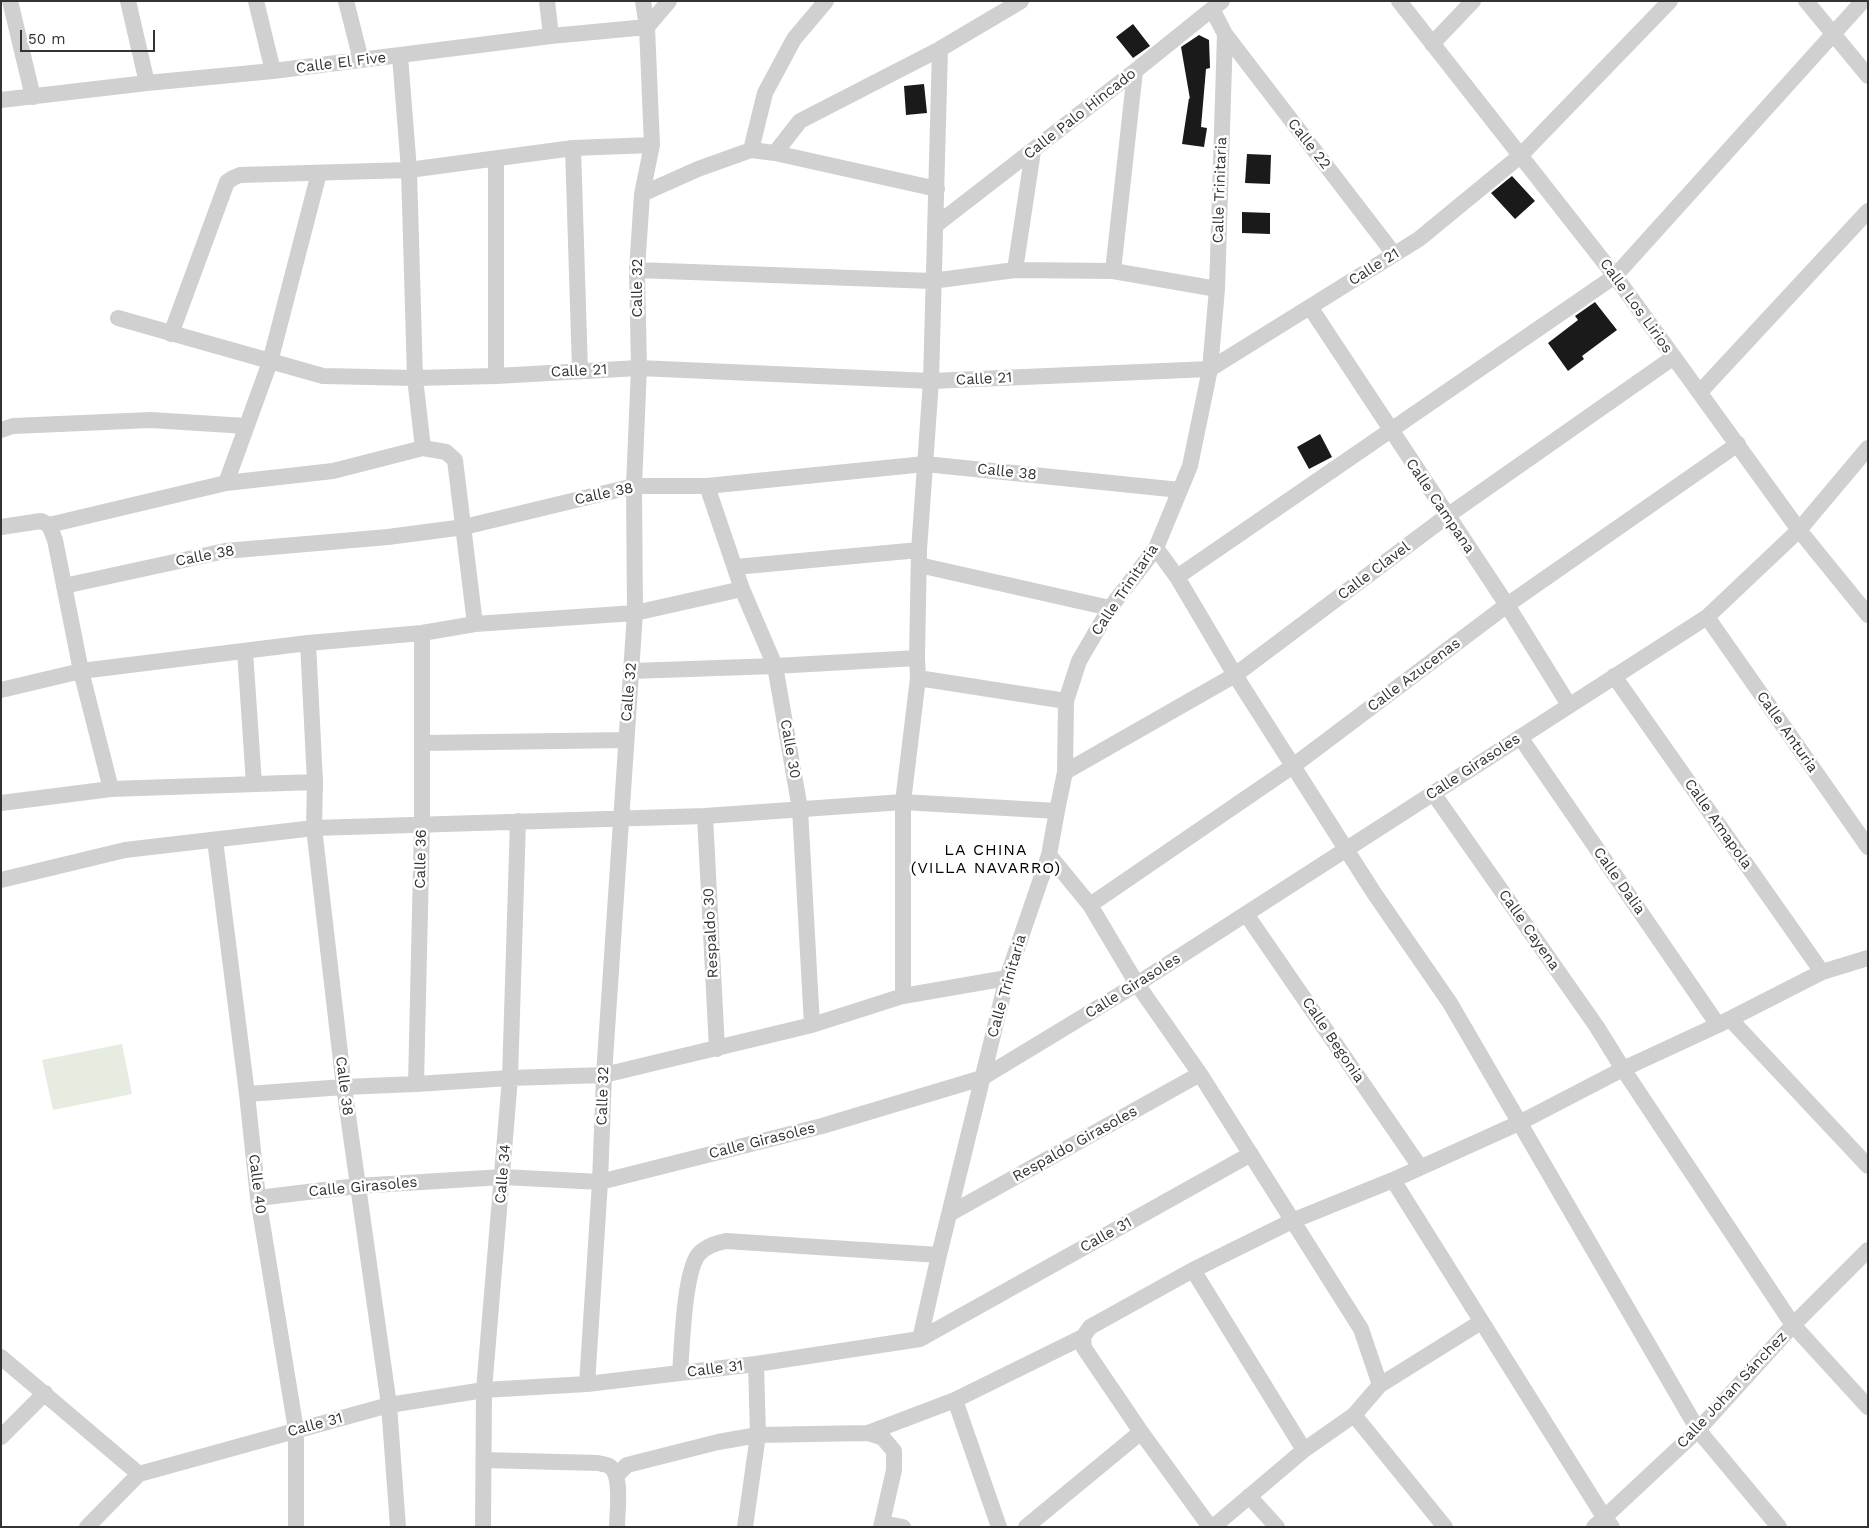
<!DOCTYPE html>
<html>
<head>
<meta charset="utf-8">
<style>
  body { margin:0 }
  #map { position:relative; width:1869px; height:1528px; overflow:hidden; background:#fff; font-family:"Work Sans",sans-serif }
  canvas { display:block }
  .frame { position:absolute; inset:0; border:2px solid #333; pointer-events:none }
  .scale { position:absolute; left:20px; top:30px; width:135px; height:22px; box-sizing:border-box; border:2px solid #333; border-top:0; padding-left:6px; font-size:15px; line-height:18px; white-space:nowrap; color:#333; -webkit-text-stroke:4px #fff; paint-order:stroke }
</style>
</head>
<body>
<div id="map">
<canvas width="1869" height="1528"></canvas>
<div class="frame"></div>
<div class="scale">50 m</div>
</div>
<script>
const context = document.querySelector('canvas').getContext('2d');
context.lineJoin = 'round';
function fill(path, color) { context.fillStyle = color; context.fill(path, 'evenodd'); }
function trace(path, color, width, dash) { context.strokeStyle = color; context.lineWidth = width; context.lineCap = dash ? 'butt' : 'round'; context.setLineDash(dash || []); context.stroke(path); }
function label(font, color, halo, rows, align = 'center') {
  context.font = font + ' "Work Sans",sans-serif'; context.lineWidth = 5; context.setLineDash([]); context.textBaseline = 'middle'; context.strokeStyle = halo; context.fillStyle = color; for (const [text, x, y, turn = 0] of rows) {
    context.save(); context.translate(x, y); context.rotate((+turn || 0) * Math.PI / 180); context.textAlign = isNaN(turn) ? turn : align; if (halo) context.strokeText(text, 0, 0); context.fillText(text, 0, 0); context.restore();
  }
}
const green = new Path2D(`
  M 122,1044 L 132,1094 L 53,1110 L 42,1060 Z`);
const building = new Path2D(`
  M 1133,24 L 1150,46 L 1133,58 L 1116,37 Z
  M 1199,35 L 1209,40 L 1210,68 L 1206,69 L 1201,127 L 1207,128 L 1204,147 L 1182,144 L 1189,98 L 1190,99 L 1181,47 Z
  M 924,84 L 927,113 L 906,115 L 904,86 Z
  M 1247,154 L 1271,155 L 1270,184 L 1245,183 Z
  M 1512,176 L 1535,201 L 1515,219 L 1491,193 Z
  M 1242,212 L 1270,213 L 1270,234 L 1242,233 Z
  M 1595,302 L 1617,330 L 1582,356 L 1584,359 L 1568,371 L 1548,343 L 1578,320 L 1575,316 Z
  M 1320,434 L 1332,457 L 1309,469 L 1297,447 Z`);
const minor = new Path2D(`
  M 10,1 L 33,97
  M 128,1 L 147,83
  M 256,1 L 273,71
  M 346,1 L 361,60
  M 547,1 L 551,36
  M 1399,1 L 1615,276 L 1799,530 L 1868,615
  M 1806,1 L 1868,76
  M 1225,34 L 1394,254
  M 1432,44 L 1473,1
  M 400,56 L 409,170 L 415,378 L 423,448 L 446,452 L 455,460 L 475,624
  M 1,100 L 147,83 L 273,71 L 551,36 L 647,27 L 669,1
  M 751,150 L 775,153 L 937,189
  M 775,153 L 800,121 L 940,49 L 1021,1
  M 496,160 L 496,376
  M 642,194 L 698,169 L 751,150 L 765,93 L 794,39 L 826,1
  M 936,225 L 1135,71 L 1222,1
  M 637,270 L 932,281 L 1015,270 L 1113,271 L 1217,289
  M 1015,270 L 1033,151
  M 1113,271 L 1135,71
  M 1310,307 L 1507,605 L 1569,705
  M 118,318 L 323,376 L 415,378 L 496,376 L 639,368 L 931,381 L 1210,369 L 1419,239 L 1520,156 L 1670,1
  M 171,334 L 227,182 L 233,178 L 240,175 L 409,170 L 573,148
  M 580,370 L 573,148 L 652,145
  M 1700,392 L 1868,211
  M 1,430 L 13,426 L 151,420 L 246,426
  M 226,483 L 270,362 L 319,173
  M 707,486 L 742,589 L 775,666 L 800,809 L 812,1025
  M 49,525 L 226,483 L 333,471 L 423,448
  M 1,527 L 41,521 L 49,525 L 55,540 L 81,671 L 111,789
  M 1156,548 L 1177,577 L 1235,675 L 1374,893 L 1450,1003 L 1698,1430 L 1779,1527
  M 919,565 L 1110,608
  M 735,567 L 919,550
  M 1177,577 L 1615,276 L 1863,1
  M 64,586 L 225,551 L 388,537 L 464,527 L 634,486 L 707,486 L 925,464 L 1180,490
  M 1707,617 L 1868,847
  M 308,643 L 315,782 L 314,828 L 344,1087 L 389,1405 L 398,1527
  M 245,651 L 254,784
  M 632,671 L 775,666 L 917,658
  M 1614,676 L 1822,972
  M 918,678 L 1066,701
  M 1,690 L 81,671 L 308,643 L 422,633 L 475,624 L 635,613 L 742,589
  M 1520,737 L 1718,1025
  M 423,743 L 626,740
  M 1065,772 L 1235,675 L 1447,516 L 1674,357
  M 1433,793 L 1597,1027 L 1623,1069 L 1793,1325 L 1868,1407
  M 1,803 L 111,789 L 315,782
  M 705,816 L 717,1049
  M 215,840 L 247,1094 L 258,1198 L 296,1430 L 296,1527
  M 1049,855 L 1090,905 L 1137,984 L 1200,1074 L 1361,1329 L 1380,1385 L 1354,1415
  M 1,880 L 125,850 L 314,828 L 705,816 L 903,802 L 1057,811
  M 1090,905 L 1293,766 L 1507,605 L 1738,444
  M 1246,914 L 1420,1167
  M 903,996 L 903,802 L 918,678 L 917,658 L 919,550 L 931,381 L 940,49
  M 1730,1019 L 1868,1166
  M 416,1084 L 422,824 L 422,633
  M 247,1094 L 344,1087 L 416,1084 L 510,1078 L 604,1075 L 812,1025 L 903,996 L 1007,978
  M 1393,1180 L 1604,1517 L 1612,1527
  M 258,1198 L 357,1186 L 503,1177 L 600,1182 L 822,1126 L 982,1078 L 1137,984 L 1707,617 L 1799,530 L 1868,448
  M 949,1214 L 1200,1074
  M 1193,1270 L 1304,1450
  M 920,1339 L 939,1255 L 1007,978 L 1049,855 L 1057,811 L 1065,772 L 1066,701 L 1079,661 L 1110,608 L 1156,548 L 1190,466 L 1210,369 L 1217,289 L 1225,34 L 1212,9
  M 1,1357 L 139,1474
  M 680,1373 C 682,1347 684,1274 698,1255 C 705,1246 716,1243 726,1241 L 939,1255
  M 587,1384 L 600,1182 L 604,1075 L 635,613 L 634,486 L 639,368 L 637,270 L 642,194 L 652,145 L 647,27 L 643,1
  M 1380,1385 L 1481,1322
  M 955,1400 L 999,1527
  M 868,1433 L 955,1400 L 1083,1337
  M 1,1437 L 45,1393
  M 484,1460 L 598,1463 C 601,1464 606,1464 609,1466 C 623,1474 617,1512 617,1527
  M 617,1475 L 627,1465 L 718,1442 L 758,1435 L 868,1433 L 883,1438 L 894,1451 L 894,1470 L 881,1527
  M 1249,1496 L 1277,1527
  M 882,1523 L 903,1527
  M 87,1527 L 139,1474 L 389,1405 L 484,1390 L 587,1384 L 756,1364 L 920,1339 L 1251,1154
  M 483,1527 L 484,1390 L 510,1078 L 518,821
  M 745,1527 L 758,1435 L 756,1364
  M 1026,1527 L 1141,1432
  M 1210,1527 L 1141,1432 L 1084,1348 L 1083,1337 L 1090,1327 L 1193,1270 L 1292,1221 L 1393,1180 L 1519,1123 L 1623,1069 L 1718,1025 L 1822,972 L 1868,958
  M 1213,1527 L 1304,1450 L 1354,1415 L 1445,1527
  M 1594,1527 L 1698,1430 L 1793,1325 L 1868,1250`);
const streetNames = [
  ["Calle El Five",341,63,-7],
  ["Calle Palo Hincado",1080,114,-38],
  ["Calle 22",1309,144,52],
  ["Calle Trinitaria",1220,190,-88],
  ["Calle 21",1374,267,-32],
  ["Calle 32",638,288,-90],
  ["Calle Los Lirios",1636,306,54],
  ["Calle 21",579,371,-3],
  ["Calle 21",984,379,-3],
  ["Calle 38",1007,472,6],
  ["Calle 38",604,494,-12],
  ["Calle Campana",1440,506,56],
  ["Calle 38",205,556,-11],
  ["Calle Clavel",1374,571,-37],
  ["Calle Trinitaria",1125,590,-56],
  ["Calle Azucenas",1414,675,-37],
  ["Calle 32",629,692,-85],
  ["Calle Anturia",1787,732,55],
  ["Calle 30",790,749,80],
  ["Calle Girasoles",1473,767,-33],
  ["Calle Amapola",1718,824,55],
  ["Calle 36",421,859,-89],
  ["Calle Dalia",1619,881,55],
  ["Calle Cayena",1529,930,55],
  ["Respaldo 30",711,933,-93],
  ["Calle Trinitaria",1007,986,-74],
  ["Calle Girasoles",1133,986,-32],
  ["Calle Begonia",1333,1040,56],
  ["Calle 38",344,1086,83],
  ["Calle 32",603,1096,-88],
  ["Calle Girasoles",762,1141,-14],
  ["Respaldo Girasoles",1075,1144,-29],
  ["Calle 34",503,1174,-85],
  ["Calle 40",257,1184,83],
  ["Calle Girasoles",363,1187,-5],
  ["Calle 31",1106,1235,-29],
  ["Calle 31",715,1369,-7],
  ["Calle Johan Sánchez",1732,1390,-47],
  ["Calle 31",315,1425,-15]
];
const neighbourhoodNames = [
  ["LA CHINA",986,850],
  ["(VILLA NAVARRO)",986,868]
];
fill(green, '#e6ecdf');
fill(building, '#1a1a1a');
trace(minor, '#d0d0d0', 16);
label('15px', '#333', '#fff', streetNames);
context.letterSpacing = '1px';
label('16px', '#000', '#fff', neighbourhoodNames);
context.letterSpacing = '0px';
</script>
</body>
</html>
